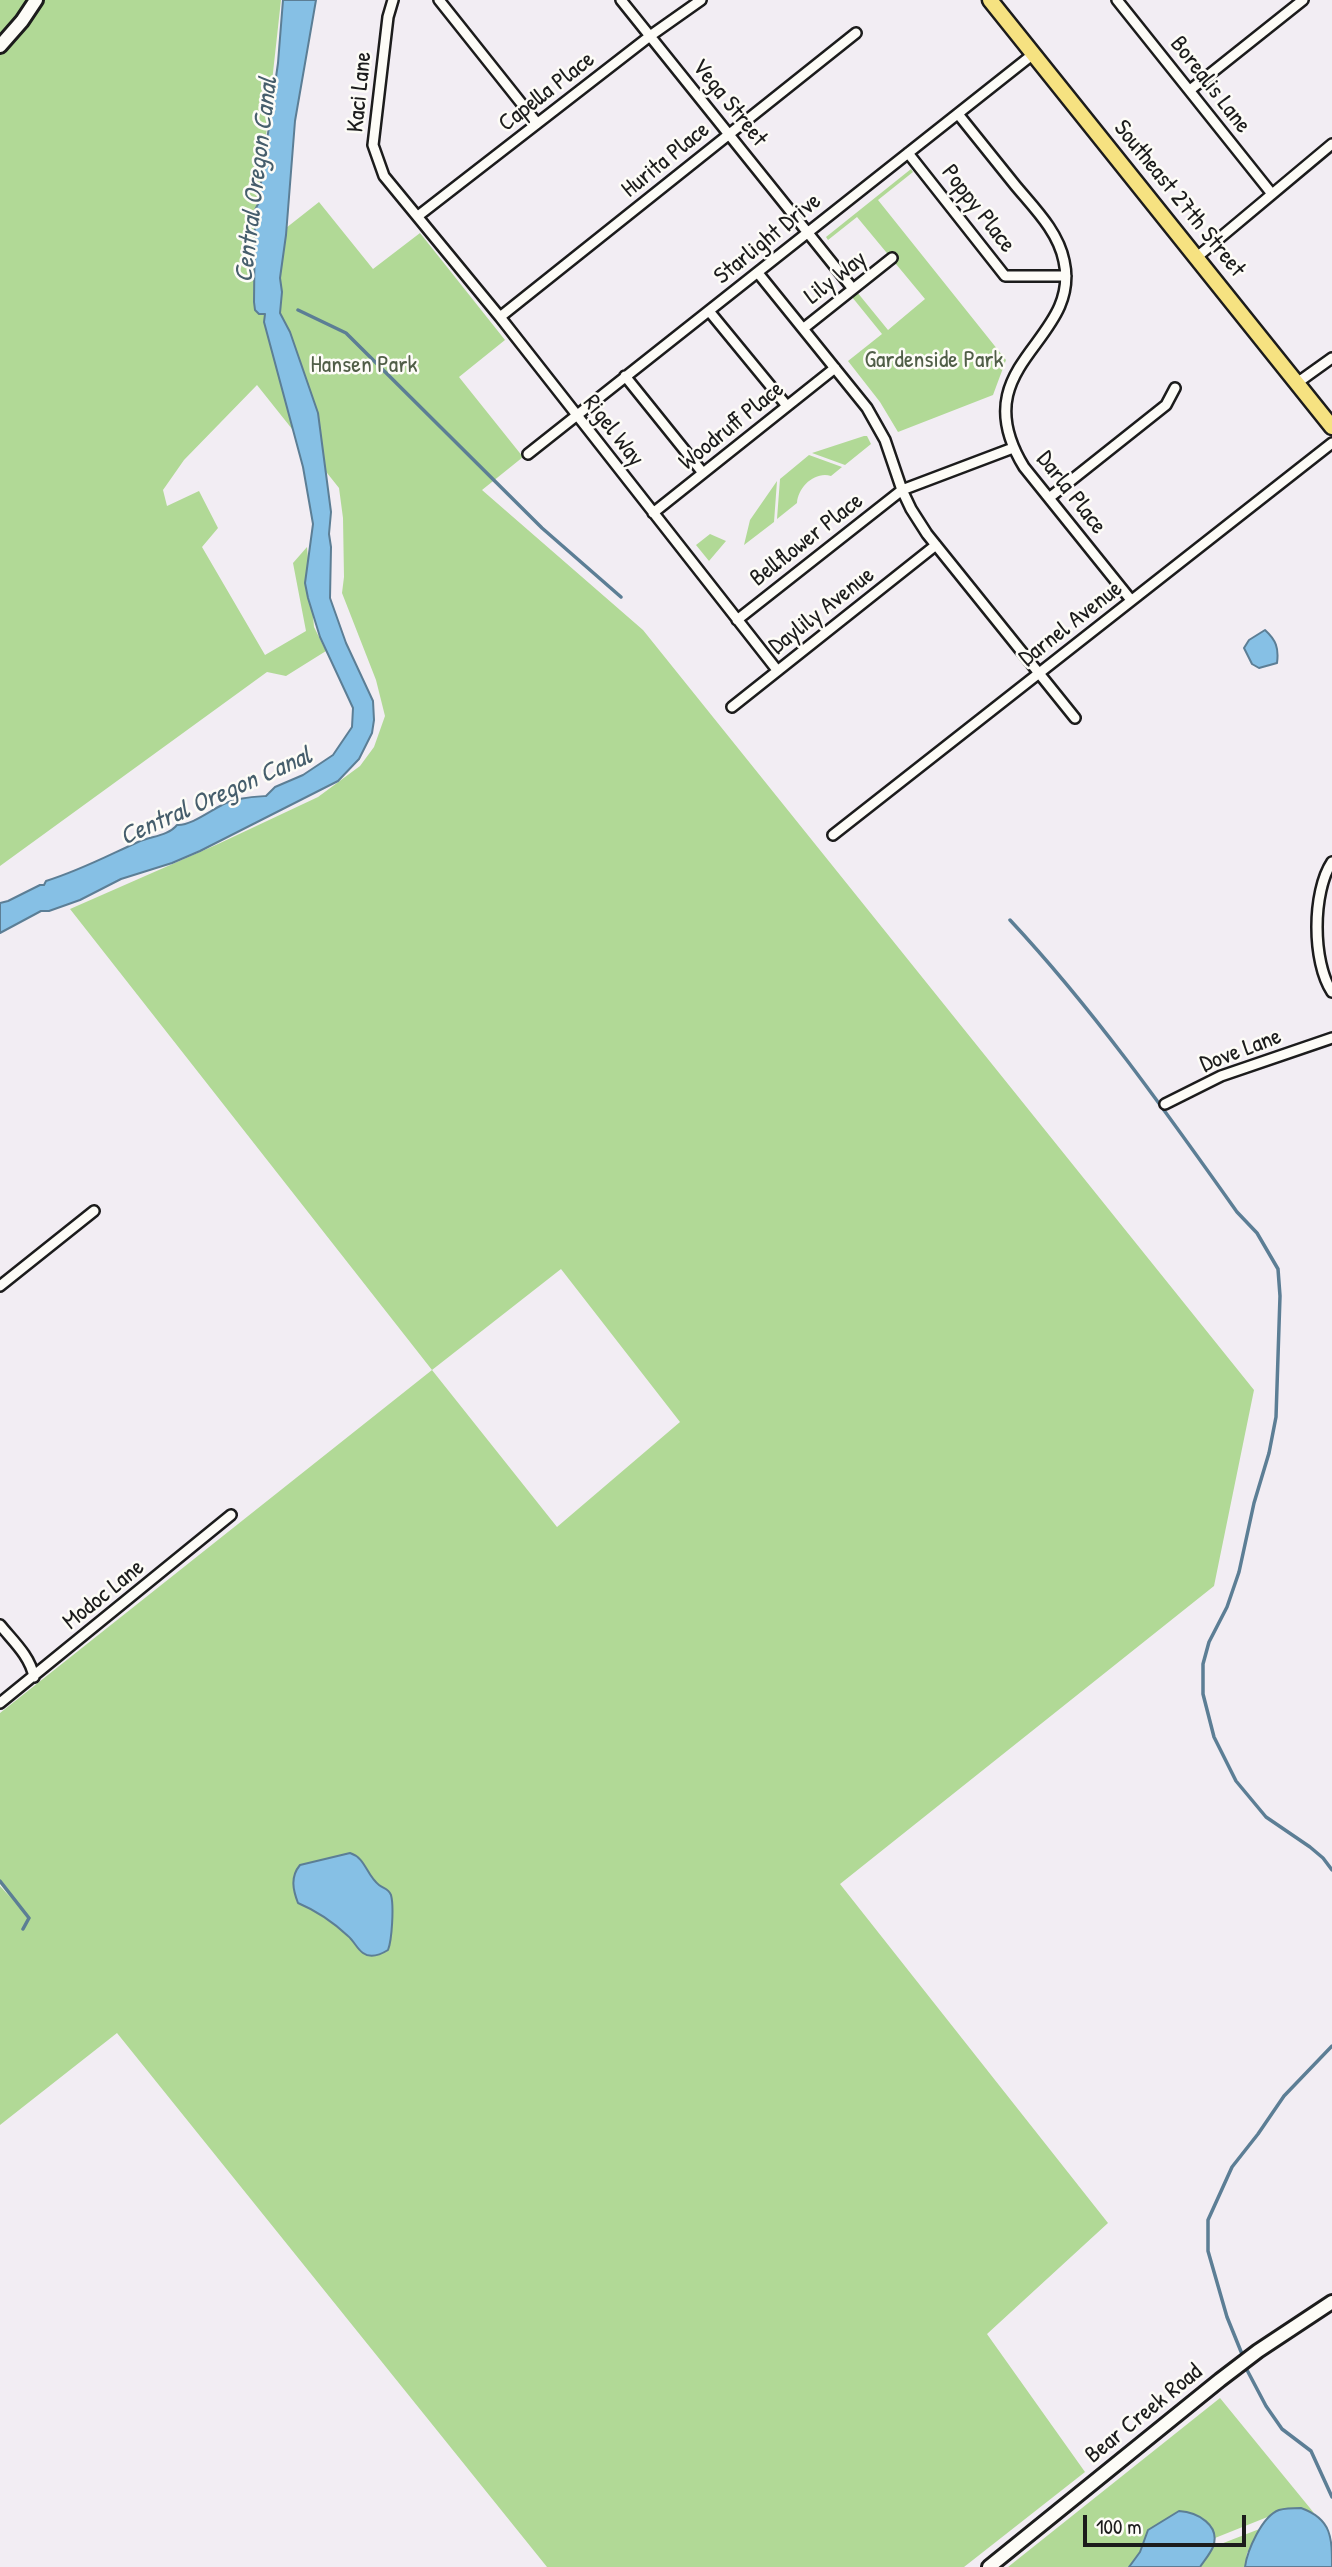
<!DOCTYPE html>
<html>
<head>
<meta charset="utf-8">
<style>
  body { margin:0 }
  #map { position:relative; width:1332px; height:2567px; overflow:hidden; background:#f2edf3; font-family:"Patrick Hand",sans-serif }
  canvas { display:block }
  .scale { position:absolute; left:1083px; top:2515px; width:163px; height:32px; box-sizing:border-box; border:4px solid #1c1c1c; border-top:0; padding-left:9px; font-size:21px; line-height:24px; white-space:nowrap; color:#1c1c1c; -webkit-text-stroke:5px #fdfcf7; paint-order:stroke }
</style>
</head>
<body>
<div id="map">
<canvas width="1332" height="2567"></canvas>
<div class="scale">100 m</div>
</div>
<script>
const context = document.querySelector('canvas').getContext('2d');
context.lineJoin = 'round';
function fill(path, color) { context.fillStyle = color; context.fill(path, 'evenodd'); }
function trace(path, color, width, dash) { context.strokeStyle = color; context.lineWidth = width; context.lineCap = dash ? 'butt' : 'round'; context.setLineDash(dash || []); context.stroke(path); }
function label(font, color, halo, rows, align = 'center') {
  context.font = font + ' "Patrick Hand",sans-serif'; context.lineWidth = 5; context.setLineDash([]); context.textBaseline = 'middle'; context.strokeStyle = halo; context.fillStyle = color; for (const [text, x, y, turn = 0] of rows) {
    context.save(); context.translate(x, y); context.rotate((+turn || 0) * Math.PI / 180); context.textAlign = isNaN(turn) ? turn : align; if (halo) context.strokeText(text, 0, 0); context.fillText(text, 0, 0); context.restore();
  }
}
const green = new Path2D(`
  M 0,0 L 281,0 L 253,254 L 319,202 L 373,269 L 420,233 L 505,340 L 459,377 L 523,457 L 482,490 L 643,630 L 1254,1390 L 1214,1586 L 840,1884 L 1108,2223 L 987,2334 L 1085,2472 L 964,2567 L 547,2567 L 117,2033 L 0,2125 L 0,1886 L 10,1897 L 0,1884 L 0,1713 L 432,1370 L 70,909 L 218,844 L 318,797 L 360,766 L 374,747 L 385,716 L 376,680 L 342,593 L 344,577 L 343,518 L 339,488 L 257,385 L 184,460 L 163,490 L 167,506 L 199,491 L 218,528 L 202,547 L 265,655 L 306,631 L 293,563 L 307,547 L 314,627 L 326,651 L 286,676 L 267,672 L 0,866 ZM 561,1269 L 680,1422 L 557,1527 L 432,1370 Z
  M 911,169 L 913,172 L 878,200 L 1006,360 L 993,395 L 898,432 L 880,402 L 848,361 L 882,334 L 852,297 L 857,292 L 888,330 L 925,299 L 857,217 L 828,240 L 826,237 Z
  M 864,436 L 867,436 L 871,444 L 845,465 L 812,453 Z
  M 809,455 L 842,467 L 831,476 C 815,471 798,487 797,503 L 777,519 L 780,479 Z
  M 777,481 L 774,522 L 744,545 L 750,520 Z
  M 710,534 L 726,541 L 709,561 L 696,545 Z
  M 1220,2398 L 1314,2513 C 1299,2507 1283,2505 1270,2516 L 1215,2538 L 1212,2529 L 1179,2511 L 1148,2530 L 1140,2552 L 1129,2567 L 1008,2567 Z
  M 1262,2528 L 1247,2553 L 1245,2567 L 1200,2567 L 1213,2547 Z`);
const water = new Path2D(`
  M 283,0 L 316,0 L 295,121 L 286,235 L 280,278 L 282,292 L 280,313 L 290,332 L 318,413 L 331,512 L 329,534 L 331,547 L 330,598 L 346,643 L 373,701 L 374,720 L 372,733 L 359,759 L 338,781 L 200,851 L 172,863 L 121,879 L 80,900 L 49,911 L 41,911 L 0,933 L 0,903 L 8,901 L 40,885 L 44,885 L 46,881 C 79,871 107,856 138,842 C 152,836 168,836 177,825 C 190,826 210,811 222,805 C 234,798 252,797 266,796 L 275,787 L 303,775 L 333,755 L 352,727 L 353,708 L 320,637 L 308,598 L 305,583 L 313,524 L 303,467 L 264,322 L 265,314 L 259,314 L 255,310 L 254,302 L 255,210 L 258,204 L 278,63 Z
  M 1265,630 C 1276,640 1279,648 1277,663 L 1259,668 L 1252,664 L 1244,648 L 1249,640 Z
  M 350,1853 C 366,1858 366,1875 379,1885 C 384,1889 388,1888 391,1895 C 394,1906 392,1940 388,1950 C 380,1955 371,1959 363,1953 C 357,1949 354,1941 348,1936 C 333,1922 317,1911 298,1903 C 293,1890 290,1877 300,1865 Z
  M 1301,2508 C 1332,2519 1332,2538 1332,2567 L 1245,2567 C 1247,2551 1262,2516 1279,2510 C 1286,2508 1294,2508 1301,2508 Z
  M 1179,2511 C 1197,2512 1221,2525 1213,2547 C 1210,2554 1204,2561 1200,2567 L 1129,2567 L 1140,2552 L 1148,2530 Z`);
const stream = new Path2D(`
  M 298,310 L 346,333 L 542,528 L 621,597
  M 1010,920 C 1094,1010 1166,1112 1237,1212 L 1257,1233 L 1278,1269 L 1280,1296 L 1276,1417 L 1269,1453 L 1254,1503 L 1239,1572 L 1227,1607 L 1209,1642 L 1203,1664 L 1203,1694 L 1214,1737 L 1236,1781 L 1266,1817 L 1310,1847 L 1323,1858 L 1332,1870
  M 0,1881 L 29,1918 L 23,1929
  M 1242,2354 L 1227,2317 L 1208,2251 L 1208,2220 L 1232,2167 L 1258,2134 L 1284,2096 L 1332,2046
  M 1247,2370 L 1266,2406 L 1282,2429 L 1311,2451 L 1332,2497`);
const street = new Path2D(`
  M 393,0 L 388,17 L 373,145 L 384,176 L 500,317 L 777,670
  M 439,0 L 537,123
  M 621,0 L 853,289
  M 1117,0 L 1272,194
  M 1190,90 L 1303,0
  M 958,114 C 977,138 996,161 1015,185 C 1034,208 1058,231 1064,261 C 1082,342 961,364 1024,467 L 1131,600
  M 908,153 L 1005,276 L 1066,276
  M 418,216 L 650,36 L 701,0
  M 1197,257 L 1332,144
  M 758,273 L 867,408 L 885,440 L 902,490 L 911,509 L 927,534 L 1075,718
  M 709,311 L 787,406
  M 500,317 L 856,33
  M 804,328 L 892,258
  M 625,376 L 703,473
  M 1297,383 L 1332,358
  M 528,454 L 1032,55
  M 1049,498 L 1166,405 L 1175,388
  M 653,513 L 835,368
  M 737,620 L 902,490 L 1013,448
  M 732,707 L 936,545
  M 833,835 L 1332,443
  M 1332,862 C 1312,892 1312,962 1332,992
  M 1165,1104 L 1221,1076 L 1332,1038
  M 0,1286 L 94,1211
  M 0,1625 C 13,1641 30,1656 34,1677
  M 0,1703 L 231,1515`);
const secondary = new Path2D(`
  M 0,46 L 22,21 L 36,0
  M 989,2567 L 1220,2380 L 1258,2351 L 1332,2302`);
const primary = new Path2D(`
  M 990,0 L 1332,427`);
const streetNames = [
  ["Borealis Lane",1210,85,52],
  ["Kaci Lane",360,92,-84],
  ["Capella Place",547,92,-38],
  ["Vega Street",729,103,51],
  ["Hurita Place",666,160,-39],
  ["Southeast 27th Street",1179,199,51],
  ["Poppy Place",978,209,52],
  ["Starlight Drive",768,239,-39],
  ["Lily Way",836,278,-38],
  ["Woodruff Place",732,426,-39],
  ["Rigel Way",613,431,52],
  ["Darla Place",1071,493,52],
  ["Bellflower Place",807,540,-38],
  ["Daylily Avenue",822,611,-38],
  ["Darnel Avenue",1071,624,-38],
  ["Dove Lane",1241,1051,-21],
  ["Modoc Lane",104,1595,-39],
  ["Bear Creek Road",1144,2414,-39]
];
const parkNames = [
  ["Gardenside Park",934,361],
  ["Hansen Park",364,366]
];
const waterNames = [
  ["Central Oregon Canal",257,180,-83],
  ["Central Oregon Canal",216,797,-24]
];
fill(green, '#b1d996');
fill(water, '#86c0e5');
trace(water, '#5c7e95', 2);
trace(stream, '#5c7e95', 3.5);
trace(street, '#1c1c1c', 14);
trace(secondary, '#1c1c1c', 18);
trace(primary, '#1c1c1c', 19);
trace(street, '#fdfcf7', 9);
trace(secondary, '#fdfcf7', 12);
trace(primary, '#f6e281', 14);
label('24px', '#1c1c1c', '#fdfcf7', streetNames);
label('24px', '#505e47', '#fdfcf7', parkNames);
label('italic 26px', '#465e6c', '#fdfcf7', waterNames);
</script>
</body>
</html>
